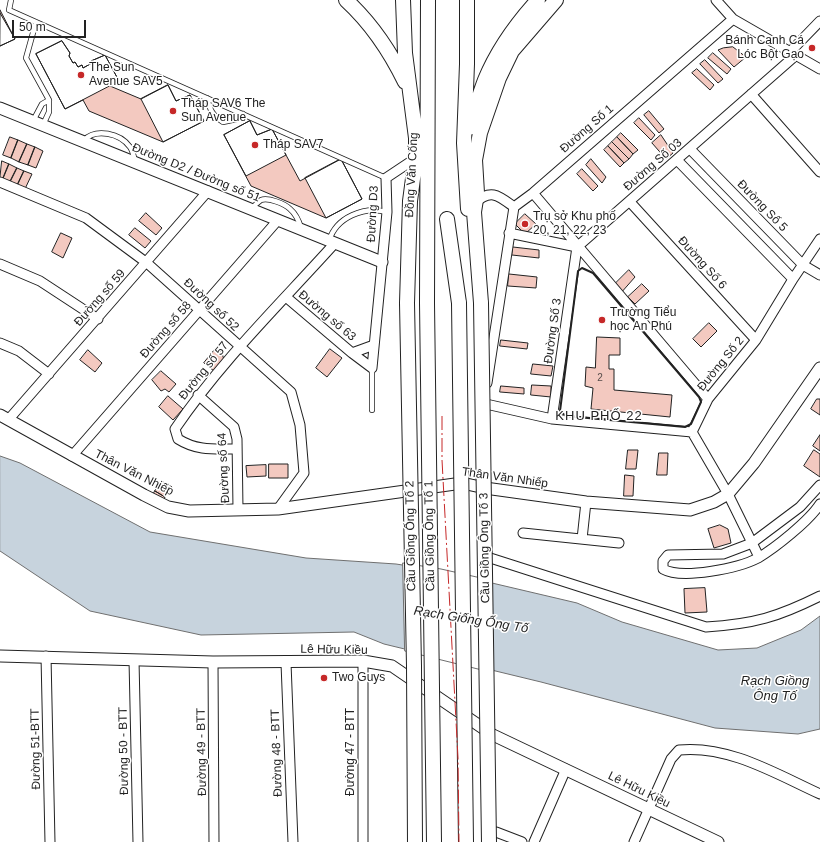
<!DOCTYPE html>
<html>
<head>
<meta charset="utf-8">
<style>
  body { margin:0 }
  #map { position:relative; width:820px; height:842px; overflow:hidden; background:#fff; font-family:Arial,sans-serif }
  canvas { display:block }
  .scale { position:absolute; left:12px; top:20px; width:74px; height:18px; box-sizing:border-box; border:2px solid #222; border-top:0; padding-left:5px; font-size:12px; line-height:14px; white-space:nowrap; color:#222; -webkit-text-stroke:3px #fff; paint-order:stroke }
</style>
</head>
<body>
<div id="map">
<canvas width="820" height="842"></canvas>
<div class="scale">50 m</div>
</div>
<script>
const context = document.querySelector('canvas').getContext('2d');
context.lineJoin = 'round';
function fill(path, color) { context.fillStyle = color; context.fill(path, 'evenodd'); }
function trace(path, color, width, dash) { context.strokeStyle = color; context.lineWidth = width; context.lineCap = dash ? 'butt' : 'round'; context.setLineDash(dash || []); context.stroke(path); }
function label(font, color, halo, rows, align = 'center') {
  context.font = font + ' Arial,sans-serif'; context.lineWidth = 3; context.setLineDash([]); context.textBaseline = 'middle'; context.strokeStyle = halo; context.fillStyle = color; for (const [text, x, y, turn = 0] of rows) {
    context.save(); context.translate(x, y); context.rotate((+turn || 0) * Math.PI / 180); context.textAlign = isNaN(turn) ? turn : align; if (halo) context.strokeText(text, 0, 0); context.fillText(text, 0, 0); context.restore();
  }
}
const water = new Path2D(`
  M 0,456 L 20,463 L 150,532 L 306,558 L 396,564 L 441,571 L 577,603 L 622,622 L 718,650 L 757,648 L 801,630 L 820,616 L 820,729 L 798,734 L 715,728 L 541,682 L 384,644 L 354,632 L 201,635 L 90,611 L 0,551 Z`);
const pier = new Path2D(`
  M 403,563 L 441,569 L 490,580 L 490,672 L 405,651 Z`);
const building = new Path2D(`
  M 0,10 L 15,39 L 0,46 Z
  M 0,13 L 15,39 L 0,46 Z
  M 62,41 L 70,53 L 69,56 L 73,63 L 75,62 L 78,67 L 82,65 L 83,68 L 92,63 L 91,61 L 105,55 L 119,81 L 65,109 L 36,54 Z
  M 62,41 L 70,53 L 69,56 L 73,63 L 75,62 L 78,67 L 82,65 L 83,68 L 92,63 L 91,61 L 105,55 L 119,81 L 110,86 L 141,99 L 168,85 L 176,101 L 190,95 L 204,121 L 163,142 L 89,111 L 83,100 L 65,109 L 36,54 Z
  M 733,47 L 746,57 L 734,67 L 718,50 L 723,48 Z
  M 713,53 L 731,69 L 727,74 L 708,58 Z
  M 705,60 L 723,79 L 718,83 L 700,64 Z
  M 697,69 L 714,85 L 710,90 L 692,73 Z
  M 168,85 L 176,101 L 190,95 L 204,121 L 163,142 L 141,99 Z
  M 649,111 L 664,129 L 659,133 L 644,115 Z
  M 639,118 L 655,135 L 651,140 L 634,123 Z
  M 250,121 L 257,135 L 272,129 L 286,155 L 246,176 L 224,135 Z
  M 250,121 L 257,135 L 272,129 L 300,181 L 341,159 L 362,199 L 326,218 L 251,186 L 224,135 Z
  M 621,133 L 638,150 L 633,154 L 617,137 Z
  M 661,135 L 673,153 L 666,159 L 652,143 Z
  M 10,137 L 18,140 L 11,158 L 3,155 Z
  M 617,137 L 633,154 L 629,159 L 612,142 Z
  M 18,140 L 27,144 L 19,162 L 11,158 Z
  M 612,142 L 629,159 L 624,163 L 608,146 Z
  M 27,144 L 35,147 L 28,165 L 19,162 Z
  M 608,146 L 624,163 L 620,167 L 604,150 Z
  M 35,147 L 43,151 L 36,168 L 28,165 Z
  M 341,159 L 362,199 L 326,218 L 305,178 Z
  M 591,159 L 606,177 L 602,183 L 586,165 Z
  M 2,161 L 9,164 L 2,181 L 0,180 Z
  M 9,164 L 17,168 L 9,184 L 2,181 Z
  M 17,168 L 24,171 L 16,188 L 9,184 Z
  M 582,169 L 598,186 L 593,191 L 577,174 Z
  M 24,171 L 32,174 L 24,191 L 16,188 Z
  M 146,213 L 162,228 L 156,235 L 139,221 Z
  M 525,214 L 536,224 L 525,234 L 515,224 Z
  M 135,228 L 151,241 L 145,248 L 129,235 Z
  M 61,233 L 72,238 L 63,258 L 52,252 Z
  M 513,247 L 539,250 L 539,258 L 512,255 Z
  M 629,270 L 635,277 L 620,294 L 613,286 Z
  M 509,274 L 537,277 L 536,288 L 508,286 Z
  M 642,284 L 649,291 L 635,304 L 628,297 Z
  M 709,323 L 717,331 L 701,347 L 693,339 Z
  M 597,337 L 620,338 L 620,355 L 609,355 L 609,369 L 614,369 L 614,390 L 672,395 L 670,417 L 591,409 L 593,388 L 585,386 L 586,367 L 595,368 Z
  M 501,340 L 528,343 L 527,349 L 500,346 Z
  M 217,347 L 222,353 L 224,360 L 214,371 L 204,363 Z
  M 330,349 L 342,358 L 327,377 L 316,368 Z
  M 88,350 L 102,363 L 95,372 L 80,360 Z
  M 533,364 L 553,366 L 551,376 L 531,374 Z
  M 161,371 L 176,384 L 169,392 L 165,389 L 161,391 L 152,380 Z
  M 532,385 L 551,386 L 551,397 L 531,395 Z
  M 501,386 L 524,388 L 524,394 L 500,392 Z
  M 168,396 L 183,409 L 173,420 L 159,407 Z
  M 817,399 L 820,399 L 820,415 L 811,409 Z
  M 820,435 L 820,451 L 813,446 Z
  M 628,450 L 638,450 L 636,469 L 626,469 Z
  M 814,450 L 820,454 L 820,477 L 804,466 Z
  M 659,453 L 668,453 L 667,475 L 657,475 Z
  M 269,464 L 288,464 L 288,478 L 269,478 Z
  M 266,465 L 266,476 L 247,477 L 246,466 Z
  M 625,475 L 634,476 L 633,496 L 624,496 Z
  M 162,481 L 172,487 L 165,497 L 155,491 Z
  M 155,491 L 165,497 L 162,503 L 152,497 Z
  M 720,525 L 728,529 L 731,543 L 714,548 L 708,529 Z
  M 705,588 L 707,612 L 685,613 L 684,589 Z`);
const service = new Path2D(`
  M 11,0 L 9,10 L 386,178
  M 36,22 L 26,58 L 49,100 L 49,112 L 43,125
  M 207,98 C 210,110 212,115 223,122 L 237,119 L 243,114
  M 33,121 L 42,104 L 49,100
  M 84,140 C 96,128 120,133 130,147 C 133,151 134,157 135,162
  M 252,209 C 254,206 258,202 261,200 C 268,197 285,204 290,209 C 296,214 299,221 301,228
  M 329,241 C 336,217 364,206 387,212
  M 372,410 L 372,368`);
const minor = new Path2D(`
  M 716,0 L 733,19
  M 790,52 L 820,21
  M 751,94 L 820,172
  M 690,149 L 803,265 L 820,275
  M 677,160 L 793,279
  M 0,182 L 86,218 L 147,263 L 291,392 L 300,425 L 304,473 L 278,509
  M 533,193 L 708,399
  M 630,202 L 756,340
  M 475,203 C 491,188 499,196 514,207
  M 509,233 L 577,247 L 796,55
  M 0,264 L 40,281 L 98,319
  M 286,297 L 352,353 L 374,345
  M 0,343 L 19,351 L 49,374
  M 352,353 L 372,368
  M 372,368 L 387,212 L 386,178 L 410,162 L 415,163
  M 487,383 L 514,207 L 533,193 L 733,19 L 820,69
  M 198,395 L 234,427 L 237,439 L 238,509
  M 486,404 L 552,419 L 692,432 L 708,399 L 756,340 L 793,279 L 820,239
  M 9,419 L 208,191
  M 552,419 L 577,247
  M 692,432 L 728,494 L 759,557
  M 236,449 C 214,449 197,451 178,439 L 175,429 C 221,361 280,304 335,243
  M 72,456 L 278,220
  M 820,485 L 800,507 L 752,543 L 723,554 L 668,555 L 663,561 L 663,569 C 682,580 739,568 758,558 C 775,548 809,521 820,504
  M 523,533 L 619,543
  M 582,539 L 586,502
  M 484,552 L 484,556 L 706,627 C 754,624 778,617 820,596
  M 46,656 L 50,842
  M 134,660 L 138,842
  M 363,661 L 363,842
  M 213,662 L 214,842
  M 286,663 L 293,842
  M 496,832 L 522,842
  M 534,842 L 566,769
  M 634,842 L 671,759 L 679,750 C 729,745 776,774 820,794`);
const tertiary = new Path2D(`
  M 0,108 L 382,262
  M 0,415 L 144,495 L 168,507 L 189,511 L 278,509 L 462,483 L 485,488 L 586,502 L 690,510 L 714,502 L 728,494 L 754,463 L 820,368
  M 0,656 L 213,662 L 363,661 L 392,666 L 493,735 L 718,842`);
const primary = new Path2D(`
  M 346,0 C 371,23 390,51 405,82
  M 403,0 L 405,53 L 416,138 L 416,156 L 410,201 L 407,303
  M 467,0 L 467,64 L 464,143 L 468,209
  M 469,128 C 474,112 479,96 485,80 C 497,51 517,23 538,0
  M 447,219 L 459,303
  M 427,303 L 428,0
  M 481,303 L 474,212 L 477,193 L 475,160 L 480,133 L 499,78 L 512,51 L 556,0`);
const primaryBridge = new Path2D(`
  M 407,303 L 414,666 L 415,842
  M 427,303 L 434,842
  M 459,303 L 466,842
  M 481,303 L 489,842`);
const wall = new Path2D(`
  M 582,268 L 593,273 L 699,397 L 701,402 L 691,424 L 685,427 L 566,416 L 560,411 L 578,271 Z`);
const power = new Path2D(`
  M 442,416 L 442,460 L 458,758 L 459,842`);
const markers = [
  [812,48,4,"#c62828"],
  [81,75,4,"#c62828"],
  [173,111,4,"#c62828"],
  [255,145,4,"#c62828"],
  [525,224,4,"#c62828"],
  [602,320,4,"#c62828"],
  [324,678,4,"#c62828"]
];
const numberNames = [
  ["2",600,378]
];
const poiNames = [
  ["Bánh Canh Cá",804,41,"right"],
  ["Lóc Bột Gạo",804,55,"right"],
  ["The Sun",89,68],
  ["Avenue SAV5",89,82],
  ["Tháp SAV6 The",181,104],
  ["Sun Avenue",181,118],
  ["Tháp SAV7",263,145],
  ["Trụ sở Khu phố",533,217],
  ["20, 21, 22, 23",533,231],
  ["Trường Tiểu",610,313],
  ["học An Phú",610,327],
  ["Two Guys",332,678]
];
const streetNames = [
  ["Đường Số 1",587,129,-41],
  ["Đường Số 03",653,165,-41],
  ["Đường D2 / Đường số 51",196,173,22],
  ["Đồng Văn Cống",412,175,-87],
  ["Đường Số 5",762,206,46],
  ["Đường D3",373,214,-87],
  ["Đường Số 6",702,263,48],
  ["Đường số 59",100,298,-49],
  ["Đường số 52",211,305,43],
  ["Đường số 63",327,316,40],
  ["Đường số 58",166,330,-49],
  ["Đường Số 3",553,331,-82],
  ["Đường Số 2",721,364,-51],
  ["Đường số 57",204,371,-51],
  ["Đường số 64",224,468,-93],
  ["Thân Văn Nhiếp",134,473,27],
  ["Thân Văn Nhiếp",505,478,8],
  ["Cầu Giồng Ống Tố 2",411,536,-91],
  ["Cầu Giồng Ông Tố 1",430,536,-91],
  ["Cầu Giồng Ông Tố 3",485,548,-91],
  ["Lê Hữu Kiều",334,650,1],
  ["Đường 51-BTT",36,749,-91],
  ["Đường 50 - BTT",124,751,-91],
  ["Đường 49 - BTT",202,752,-91],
  ["Đường 47 - BTT",351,752,-90],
  ["Đường 48 - BTT",277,753,-92],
  ["Lê Hữu Kiều",639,790,26]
];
const neighbourhoodNames = [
  ["KHU PHỐ 22",599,416]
];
const waterNames = [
  ["Rạch Giống Ống Tố",471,620,9],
  ["Rạch Giồng",775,681],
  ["Ông Tố",775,696]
];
fill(water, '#c7d3dd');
trace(water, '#6f6f6f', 1);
fill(pier, '#fff');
trace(pier, '#6f6f6f', 1);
fill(building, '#f3c9c0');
trace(building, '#222', 1);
trace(service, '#222', 6);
trace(minor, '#222', 11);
trace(tertiary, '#222', 13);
trace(primary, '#222', 16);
trace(service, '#fff', 4.5);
trace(minor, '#fff', 9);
trace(tertiary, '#fff', 11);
trace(primary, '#fff', 14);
trace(primaryBridge, '#222', 16, []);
trace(primaryBridge, '#fff', 14);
trace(wall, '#222', 2);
trace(power, '#c62828', 1, [14, 3, 2, 3]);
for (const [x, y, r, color] of markers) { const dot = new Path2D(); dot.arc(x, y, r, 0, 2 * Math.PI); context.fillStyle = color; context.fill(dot); trace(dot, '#fff', 1.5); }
label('10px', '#564c4a', null, numberNames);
label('12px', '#222', '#fff', poiNames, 'left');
label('12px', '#222', '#fff', streetNames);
context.letterSpacing = '1px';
label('13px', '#222', '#fff', neighbourhoodNames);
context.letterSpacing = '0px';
label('italic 13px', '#222', '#fff', waterNames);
</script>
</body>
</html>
